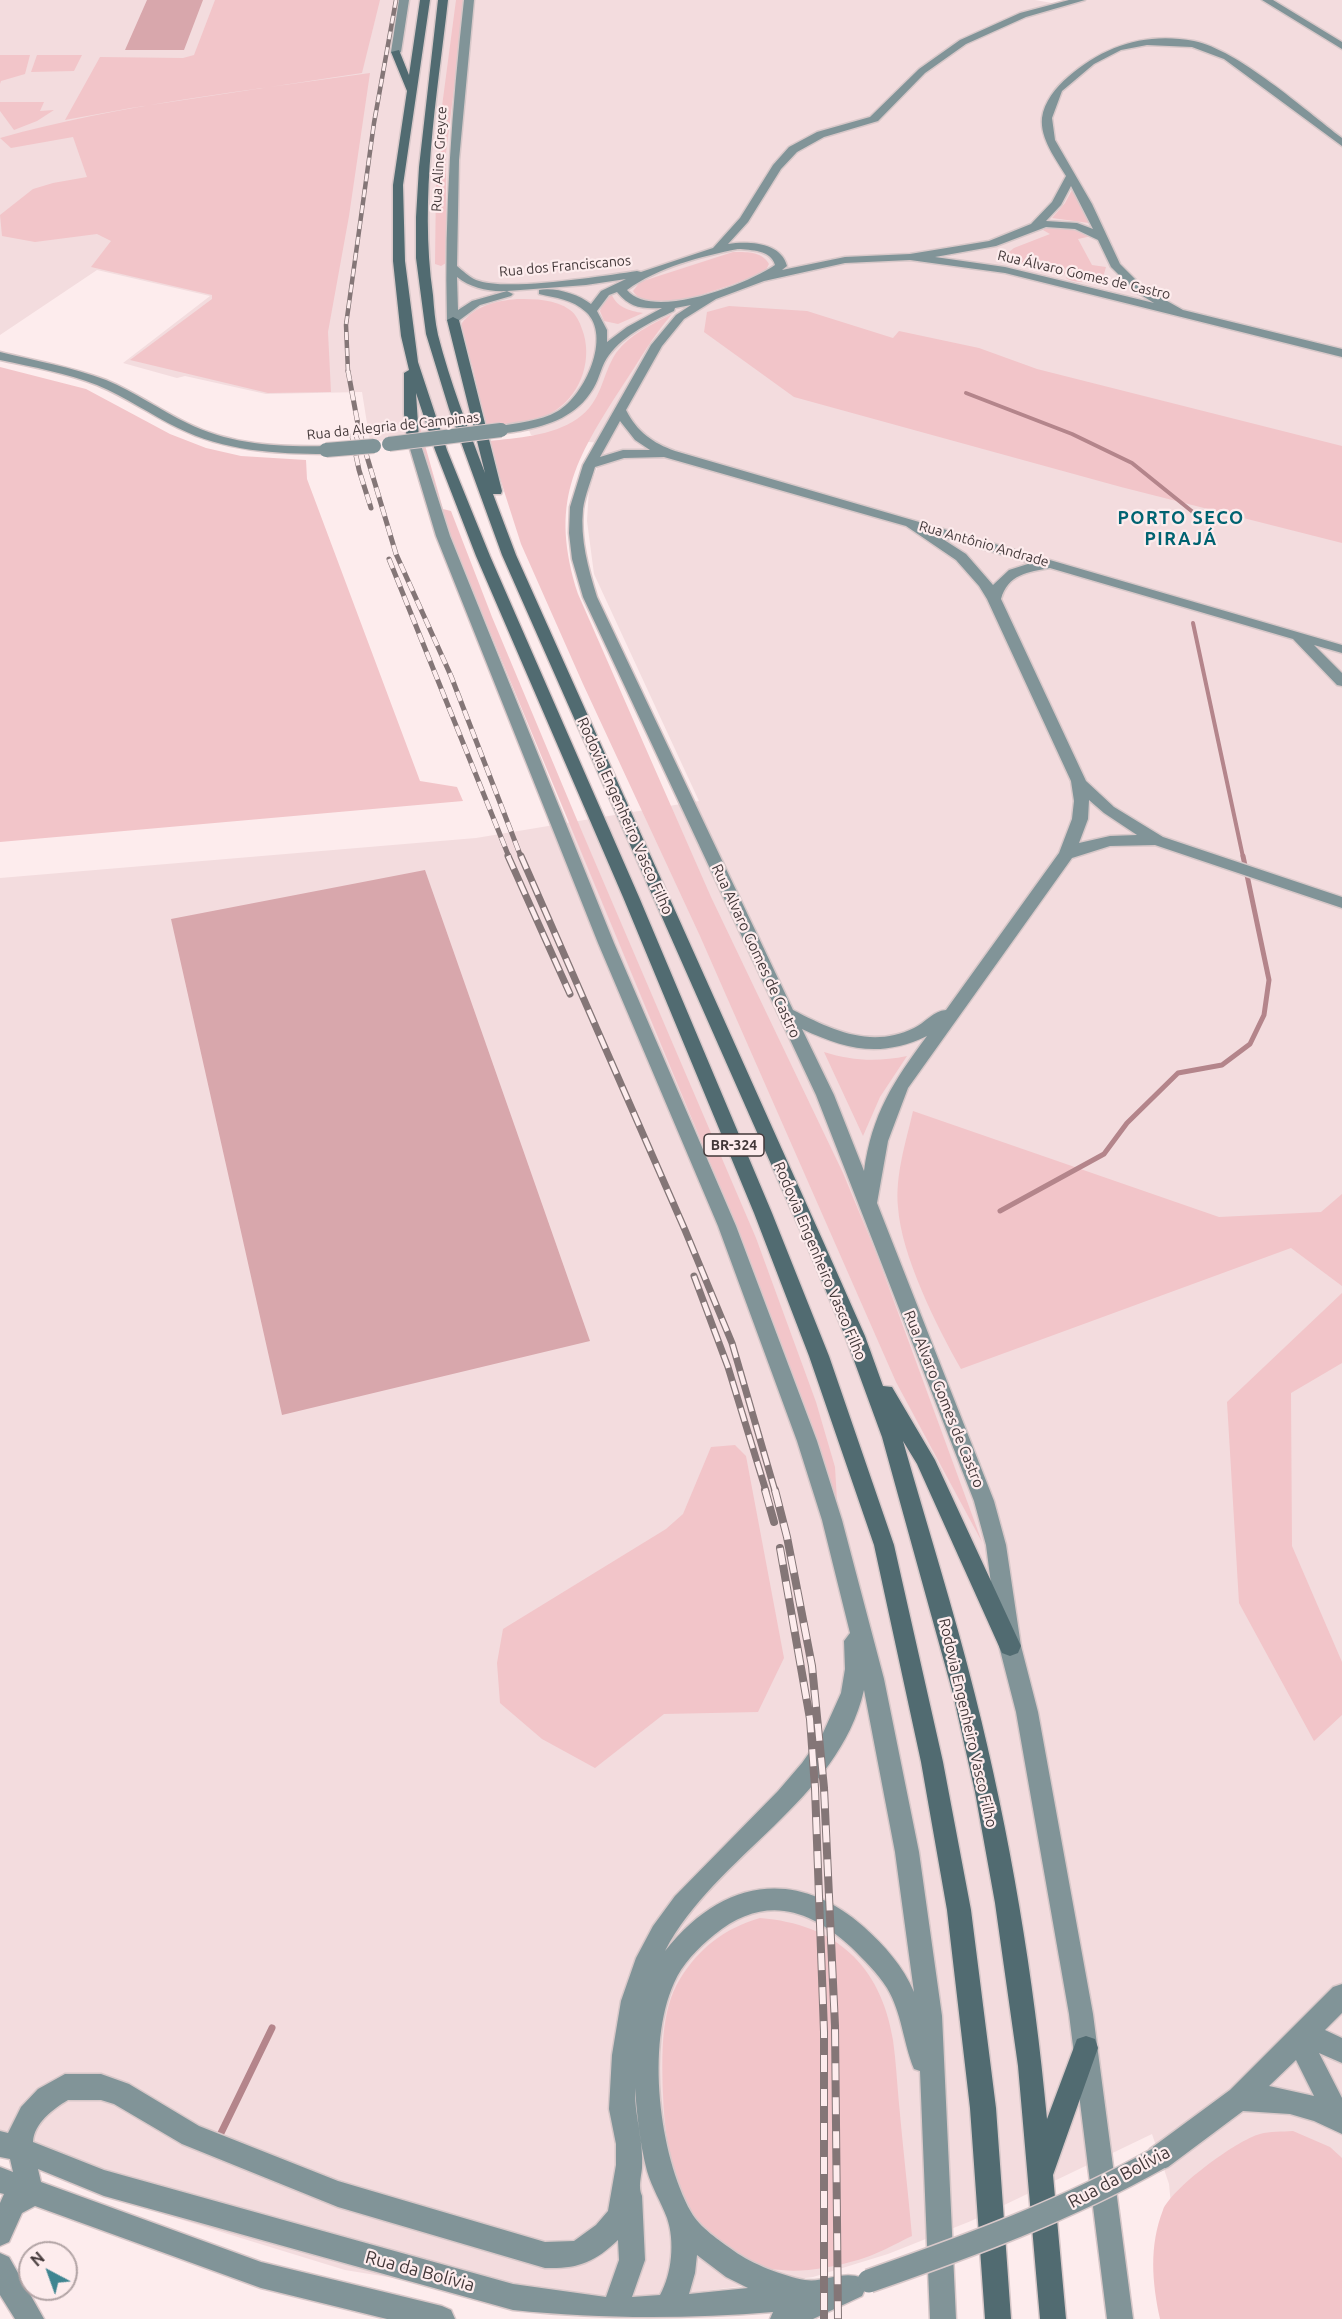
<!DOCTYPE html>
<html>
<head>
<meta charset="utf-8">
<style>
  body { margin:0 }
  #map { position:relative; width:1342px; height:2319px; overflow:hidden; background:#fdeced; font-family:Ubuntu,sans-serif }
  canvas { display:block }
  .north { position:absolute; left:18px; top:2241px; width:60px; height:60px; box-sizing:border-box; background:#fdeced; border:2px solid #b2a4a5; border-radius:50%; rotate:319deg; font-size:16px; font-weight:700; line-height:24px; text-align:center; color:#423738 }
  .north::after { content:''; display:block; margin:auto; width:21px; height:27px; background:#3f8591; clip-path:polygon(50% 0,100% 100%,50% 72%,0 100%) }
</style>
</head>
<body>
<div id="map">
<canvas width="1342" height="2319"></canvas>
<div class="north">N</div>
</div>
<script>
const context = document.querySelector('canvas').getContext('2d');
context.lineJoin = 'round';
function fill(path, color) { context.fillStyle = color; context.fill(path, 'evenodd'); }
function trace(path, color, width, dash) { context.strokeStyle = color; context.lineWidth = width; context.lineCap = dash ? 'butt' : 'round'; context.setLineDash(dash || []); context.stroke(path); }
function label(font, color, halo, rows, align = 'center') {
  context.font = font + ' Ubuntu,sans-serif'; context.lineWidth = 4.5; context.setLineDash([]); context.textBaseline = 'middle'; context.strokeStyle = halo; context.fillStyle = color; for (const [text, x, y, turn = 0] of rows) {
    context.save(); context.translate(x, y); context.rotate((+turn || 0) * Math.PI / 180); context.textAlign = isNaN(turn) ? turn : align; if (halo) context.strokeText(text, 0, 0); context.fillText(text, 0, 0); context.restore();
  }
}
const built = new Path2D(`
  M 0,0 L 1035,0 L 1058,4 L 1071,0 L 1342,0 L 1342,2319 L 1182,2319 L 1169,2184 L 1152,2134 L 971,2221 L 888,2254 L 813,2277 L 658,2297 L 535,2301 L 345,2270 L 166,2215 L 0,2142 L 0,878 L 476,838 L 699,801 L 594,574 L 587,521 L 589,488 L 607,444 L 531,435 L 526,423 L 370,442 L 362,392 L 266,394 L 185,376 L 177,378 L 123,363 L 210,296 L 97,270 L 0,335 Z`);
const green = new Path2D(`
  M 215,0 L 380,0 L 362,73 L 131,108 L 65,120 L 100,57 L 183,58 L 194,55 Z
  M 456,0 L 465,0 L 446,153 L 446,263 L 441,266 L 435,264 L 436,184 L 441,114 Z
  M 0,55 L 30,55 L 25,74 L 1,81 L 0,84 Z
  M 37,55 L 82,55 L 74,71 L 31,72 Z
  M 370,73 L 349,216 L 328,332 L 331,392 L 268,393 L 130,360 L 212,299 L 212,295 L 91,267 L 111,241 L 97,234 L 35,242 L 2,236 L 0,215 L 33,189 L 53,183 L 87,177 L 73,137 L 11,148 L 0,138 C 121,104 246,91 370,73 Z
  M 0,102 L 44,102 L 40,111 L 54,110 L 37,121 L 14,130 L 0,111 Z
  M 1072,190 L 1089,223 L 1052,218 L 1065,203 Z
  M 1050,226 L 1070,227 L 1092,236 L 1078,239 L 1092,265 L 1106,267 L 1104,274 C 1094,281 1076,285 1066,278 L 1067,274 L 1023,265 L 1010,257 L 1009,252 L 1014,248 L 1050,234 L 1043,230 Z
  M 733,252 C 746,252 762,251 769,264 L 766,270 L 758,275 C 733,283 649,321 633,291 L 640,282 Z
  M 611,293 C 616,307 629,311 643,313 L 618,324 L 604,321 L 600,311 L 604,300 Z
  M 517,299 C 536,299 555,299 570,310 C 576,314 580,323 582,329 C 593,357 582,393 556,410 C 535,424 508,424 485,427 L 473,369 L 461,332 L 462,323 C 476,305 496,301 517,299 Z
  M 729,306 L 807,311 L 893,338 L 899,331 L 979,348 L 1037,369 L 1342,446 L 1342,543 L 1121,487 L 794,397 L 704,332 L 707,312 Z
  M 672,314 C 653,336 639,361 623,385 C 574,461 549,503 578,594 L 711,897 L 843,1173 L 877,1255 L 982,1542 L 896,1382 L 700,936 L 583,684 L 521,544 L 488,441 C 517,438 552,436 577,419 C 603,401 601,376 616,353 C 630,334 652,324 672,314 Z
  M 0,367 L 86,389 L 170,434 L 206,448 L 241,456 L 306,460 L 307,479 L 420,781 L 457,787 L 463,801 L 0,842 Z
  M 417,424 L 419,424 L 443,509 L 451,511 L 492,617 L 580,827 L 756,1238 L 816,1402 L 835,1467 L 837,1501 L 743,1242 L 453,543 L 418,434 Z
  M 824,1052 C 852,1061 878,1062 907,1056 L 880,1097 L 863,1136 Z
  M 913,1111 L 1219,1217 L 1321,1212 L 1342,1194 L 1342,1286 L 1291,1248 L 961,1369 C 937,1327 901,1255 898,1207 C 895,1175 906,1142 913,1111 Z
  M 1342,1293 L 1342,1363 L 1291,1393 L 1292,1546 L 1342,1662 L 1342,1715 L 1314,1741 L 1239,1603 L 1227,1402 Z
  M 735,1445 L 746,1456 L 784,1658 L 758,1712 L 664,1714 L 595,1768 L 542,1739 L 500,1703 L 497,1663 L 503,1629 L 666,1529 L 683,1514 L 711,1447 Z
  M 760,1918 C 835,1924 881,1965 893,2040 C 896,2061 897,2083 899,2104 C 903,2148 908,2192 912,2236 C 895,2244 876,2255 858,2260 C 797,2277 749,2278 704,2230 C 699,2225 692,2219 688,2213 C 684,2208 683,2199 680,2192 C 669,2160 664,2128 663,2094 C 662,2059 660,2010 680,1979 C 699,1948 725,1928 760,1918 Z
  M 1293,2131 L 1330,2147 L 1342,2158 L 1342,2319 L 1160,2319 C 1152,2282 1149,2246 1163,2210 C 1172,2188 1237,2140 1260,2134 C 1270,2131 1282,2132 1293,2131 Z`);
const streamFar2 = new Path2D(`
  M 966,393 L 1072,434 L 1132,463 L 1199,517
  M 1193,623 L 1243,857`);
const streamFar1 = new Path2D(`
  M 1000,1211 L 1104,1154 L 1127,1123 L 1178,1073 L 1222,1065 L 1250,1044 L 1264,1015 L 1269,980 L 1243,856`);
const stream = new Path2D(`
  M 221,2133 L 272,2028`);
const building = new Path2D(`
  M 147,0 L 203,0 L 184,50 L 125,50 Z
  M 425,870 L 590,1341 L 282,1415 L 171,919 Z`);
const secondary = new Path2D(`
  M 399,0 L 409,0 L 401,52 L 396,55 L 391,52 Z
  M 464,0 L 474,0 L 459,160 L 457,266 C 463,271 469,277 476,280 C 505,292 603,276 637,271 L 641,272 L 713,248 L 740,218 L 773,165 L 789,147 L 817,132 L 870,117 L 919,69 L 960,40 L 1020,13 L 1069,0 L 1085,0 L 1026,17 L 966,44 L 925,73 L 878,121 L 824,137 L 797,152 L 781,169 L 748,222 L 728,244 C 748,241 781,242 787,266 L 782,270 L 845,257 L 910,254 L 989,241 L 1031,224 L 1052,202 L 1066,176 C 1056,159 1040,139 1042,118 C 1044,102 1056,87 1068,77 C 1104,46 1145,32 1194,41 C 1238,50 1305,110 1342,138 L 1342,146 L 1224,59 L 1192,47 L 1147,45 L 1121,50 L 1094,64 L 1062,91 L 1052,118 L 1055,140 L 1092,204 L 1120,264 L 1144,288 L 1183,310 L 1342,349 L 1342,357 L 1005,273 L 910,260 L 845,263 L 764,281 L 716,299 L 684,319 L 662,346 L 626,410 C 637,432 653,443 675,451 L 1342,645 L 1342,653 L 1314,645 L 1342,673 L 1342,686 L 1337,685 L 1293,639 L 1050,568 C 1028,572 1008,574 1001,599 L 1086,781 L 1114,807 L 1163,837 L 1342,897 L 1342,908 L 1155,845 L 1110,846 L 1072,858 L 908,1088 L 888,1141 L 877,1203 L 994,1501 L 1006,1545 L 1021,1646 L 1038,1712 L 1093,2014 L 1133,2319 L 1107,2319 L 1069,2014 L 1016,1712 L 999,1646 L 986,1545 L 974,1501 L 816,1095 L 583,597 L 572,559 L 569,533 L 570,507 L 583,465 L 651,345 L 676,315 L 691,305 L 675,308 L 674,311 C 651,322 625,334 609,355 C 601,365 600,378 593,389 C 577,416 550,425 520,431 C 512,432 504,434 497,433 L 495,430 L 497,427 C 518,422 539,422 558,411 C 585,395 612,336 586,312 C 572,299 556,298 539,294 L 539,290 C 555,287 578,294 591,304 L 601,291 L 626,279 L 586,285 L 507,291 L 513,294 L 511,296 L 480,305 L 457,322 L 449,322 L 447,320 C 444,213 452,107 464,0 ZM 1071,186 L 1093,229 L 1077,223 L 1046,221 L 1061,205 ZM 1046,227 L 1075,229 L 1098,240 L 1111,267 L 1136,292 L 1154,303 L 1005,267 L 935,257 L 996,246 ZM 738,249 C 751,250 771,250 775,265 C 748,284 652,321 627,290 C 658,267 702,256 738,249 ZM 457,277 C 471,288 489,292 507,291 L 472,301 L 458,310 ZM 617,292 C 630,308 642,309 662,308 L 627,327 L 607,342 L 607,330 L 597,311 L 609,295 ZM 620,421 L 635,440 L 650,450 L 623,450 L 600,457 ZM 664,457 L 906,526 L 956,560 L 979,586 L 987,599 L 1071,781 L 1074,801 L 1072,819 L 1059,853 L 946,1010 C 933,1011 925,1023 914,1028 C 871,1049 832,1030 793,1010 L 597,597 C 588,568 580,539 583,509 C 585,495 591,481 595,467 L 624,458 ZM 938,536 L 1031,563 L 1009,570 L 993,585 L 966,554 ZM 1089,800 L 1104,813 L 1137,835 L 1110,836 L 1079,843 L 1088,819 ZM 802,1029 C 847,1050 881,1058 927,1036 C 893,1082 872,1114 864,1171 L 834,1095 Z
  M 1262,0 L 1273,0 L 1342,42 L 1342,49 Z
  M 0,352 C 36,361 72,367 106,380 C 135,392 160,410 187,423 C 231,445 279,447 326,446 L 332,450 L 326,454 C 276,454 224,451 178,428 C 151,415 126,397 97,385 C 66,373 33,367 0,360 Z
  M 413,435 L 419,439 L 450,536 L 614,943 L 736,1226 L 817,1441 L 842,1520 L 884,1679 L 919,1852 L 942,2016 L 956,2319 L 930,2319 L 920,2071 L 914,2069 C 903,2042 902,2013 887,1988 C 877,1972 864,1960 851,1947 C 807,1907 763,1895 714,1935 C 698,1948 682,1964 674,1983 C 646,2045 659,2154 691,2212 C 699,2227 720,2241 734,2251 C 752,2264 783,2276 805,2280 C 824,2283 843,2270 862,2278 L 866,2287 L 862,2296 L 813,2319 L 770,2319 L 773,2312 C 687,2319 598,2319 513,2310 L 104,2196 L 38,2169 L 41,2182 L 261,2262 L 442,2306 L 451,2310 L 455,2319 L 387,2319 L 261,2288 L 35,2206 L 22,2213 L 9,2242 L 0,2246 L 0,2203 L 4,2194 L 0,2193 L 0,2167 L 13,2172 L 10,2159 L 0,2157 L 0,2131 L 8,2133 L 21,2107 L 38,2089 L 65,2074 L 101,2074 L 129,2084 L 199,2126 L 338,2181 L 545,2242 L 574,2241 L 596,2225 L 608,2211 L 616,2165 L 616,2144 L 609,2109 L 612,2055 L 621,2001 L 636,1958 L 653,1926 L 675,1896 L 778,1791 L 802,1763 L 823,1733 L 841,1693 L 845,1669 L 844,1641 L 850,1633 L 822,1520 L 797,1441 L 718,1226 L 598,943 L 436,536 L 407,439 ZM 864,1690 L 895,1852 L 914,1992 C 903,1966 885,1946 864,1927 C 795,1866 721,1880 665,1951 C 716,1854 838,1802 864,1690 ZM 635,2088 C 637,2116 640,2144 647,2171 C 652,2188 661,2202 667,2218 C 675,2241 672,2274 660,2295 L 632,2297 L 645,2260 L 642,2196 C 638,2187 641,2178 642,2168 C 644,2141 634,2115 635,2088 ZM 68,2100 L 101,2100 L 114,2104 L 182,2144 L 338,2207 L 545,2268 C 577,2269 594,2263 618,2240 L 619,2260 L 606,2297 L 513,2284 L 104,2170 L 33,2142 C 34,2123 53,2109 68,2100 ZM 697,2255 L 726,2277 L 748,2288 L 689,2294 L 695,2273 Z
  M 1342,1984 L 1342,2013 L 1325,2030 L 1342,2038 L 1342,2063 L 1319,2053 L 1342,2098 L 1342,2134 L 1314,2121 L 1290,2114 L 1243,2111 L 1168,2167 L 1159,2171 L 1150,2167 L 1146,2158 L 1150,2149 L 1230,2090 L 1333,1987 ZM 1296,2060 L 1314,2096 L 1269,2086 Z
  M 0,2253 L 9,2257 L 44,2319 L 15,2319 L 0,2295 Z`);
const highway = new Path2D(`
  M 420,0 L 430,0 L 403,185 L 405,261 L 418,362 L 447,450 L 490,556 L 639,897 L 772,1213 L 829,1356 L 894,1545 L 943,1762 L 971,1910 L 996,2108 L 1011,2319 L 985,2319 L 970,2108 L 947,1910 L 921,1762 L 874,1545 L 809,1356 L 754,1213 L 623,897 L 476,556 L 435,450 L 416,393 L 419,439 L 413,443 L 407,439 L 404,414 L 404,373 L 409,370 L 401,336 L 393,261 L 393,185 L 407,91 L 391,52 L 399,50 L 409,75 Z
  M 438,0 L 448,0 C 437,98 419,196 433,295 C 434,308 435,322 438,335 C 450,382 468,428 485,473 L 447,320 L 453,317 L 459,320 L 502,491 L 501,494 L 493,494 L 516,555 L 823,1241 L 865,1336 L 883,1386 L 892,1387 L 935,1460 L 1021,1646 L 1018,1653 L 1010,1656 L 1002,1653 L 917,1464 L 903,1441 C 927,1526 954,1610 975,1695 C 1010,1834 1034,1977 1047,2119 L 1077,2039 L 1086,2036 L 1095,2039 L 1098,2048 L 1053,2175 L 1066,2319 L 1040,2319 L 1018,2066 L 995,1903 L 975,1792 L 953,1694 L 882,1437 L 845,1336 L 805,1241 L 502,555 L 449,409 L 426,334 L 416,258 L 416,217 L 419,167 Z`);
const railFar3 = new Path2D(`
  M 348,372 L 346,325 L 374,123 L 396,0`);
const railFar2 = new Path2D(`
  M 348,371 L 359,430 L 396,554 L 451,676 L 521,857
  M 352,436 L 359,470 L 371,508
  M 389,559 L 509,857`);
const railFar1 = new Path2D(`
  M 508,856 L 570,994
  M 521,856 L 685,1230 L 732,1343 L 775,1491
  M 694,1276 L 728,1367 L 766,1491`);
const rail = new Path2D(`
  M 765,1490 L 774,1522
  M 775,1490 L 787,1537 L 812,1666 L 824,1788 L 835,2026 L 838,2319
  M 780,1548 L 810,1719 L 815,1788 L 824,2032 L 824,2319`);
const secondaryBridgeFar1 = new Path2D(`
  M 389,444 L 501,430
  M 326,450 L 374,446`);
const secondaryBridge = new Path2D(`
  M 869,2281 C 969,2246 1067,2210 1159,2158`);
const farStreetnames = [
  ["Rua Aline Greyce",439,159,-87],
  ["Rua dos Franciscanos",565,266,-5],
  ["Rua Álvaro Gomes de Castro",1084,275,13],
  ["Rua da Alegria de Campinas",393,426,-6],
  ["Rua Antônio Andrade",984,544,16]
];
const shields = [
  [734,1145,60]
];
const shieldNames = [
  ["BR-324",734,1145]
];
const streetNames = [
  ["Rodovia Engenheiro Vasco Filho",625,816,66],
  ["Rua Alvaro Gomes de Castro",756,951,65],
  ["Rodovia Engenheiro Vasco Filho",820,1261,67],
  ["Rua Alvaro Gomes de Castro",944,1399,68],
  ["Rodovia Engenheiro Vasco Filho",968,1723,77]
];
const farDistrictnames = [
  ["PORTO SECO",1181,518],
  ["PIRAJÁ",1181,539]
];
const nearStreetnames = [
  ["Rua da Bolívia",1119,2177,-28],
  ["Rua da Bolívia",420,2271,15]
];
fill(built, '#f3dcde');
fill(green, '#f2c5c9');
trace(streamFar2, '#b4858b', 4);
trace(streamFar1, '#b4858b', 5);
trace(stream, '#b4858b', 7);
fill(building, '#d8a7ac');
trace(secondary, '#d8c8c9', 3);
trace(highway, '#d8c8c9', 3);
fill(secondary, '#819498');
fill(highway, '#516b71');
trace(railFar3, '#847677', 4.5);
trace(railFar2, '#847677', 5);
trace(railFar1, '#847677', 7);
trace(rail, '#847677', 8);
trace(railFar3, '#fdeced', 3, [8]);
trace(railFar2, '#fdeced', 4, [10]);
trace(railFar1, '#fdeced', 4.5, [14]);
trace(rail, '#fdeced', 6, [17]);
trace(secondaryBridgeFar1, '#d8c8c9', 16, []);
trace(secondaryBridge, '#d8c8c9', 26, []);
trace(secondaryBridgeFar1, '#819498', 14);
trace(secondaryBridge, '#819498', 23);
label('14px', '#423738', '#fdeced', farStreetnames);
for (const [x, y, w] of shields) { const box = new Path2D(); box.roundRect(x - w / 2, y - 11, w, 22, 4.5); context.fillStyle = '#fdeced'; context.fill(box); trace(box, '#423738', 1.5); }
label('bold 14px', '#423738', null, shieldNames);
label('15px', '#423738', '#fdeced', streetNames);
context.letterSpacing = '1.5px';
label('bold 18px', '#006371', '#fdeced', farDistrictnames);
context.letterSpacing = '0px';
label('18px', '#423738', '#fdeced', nearStreetnames);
</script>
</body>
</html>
